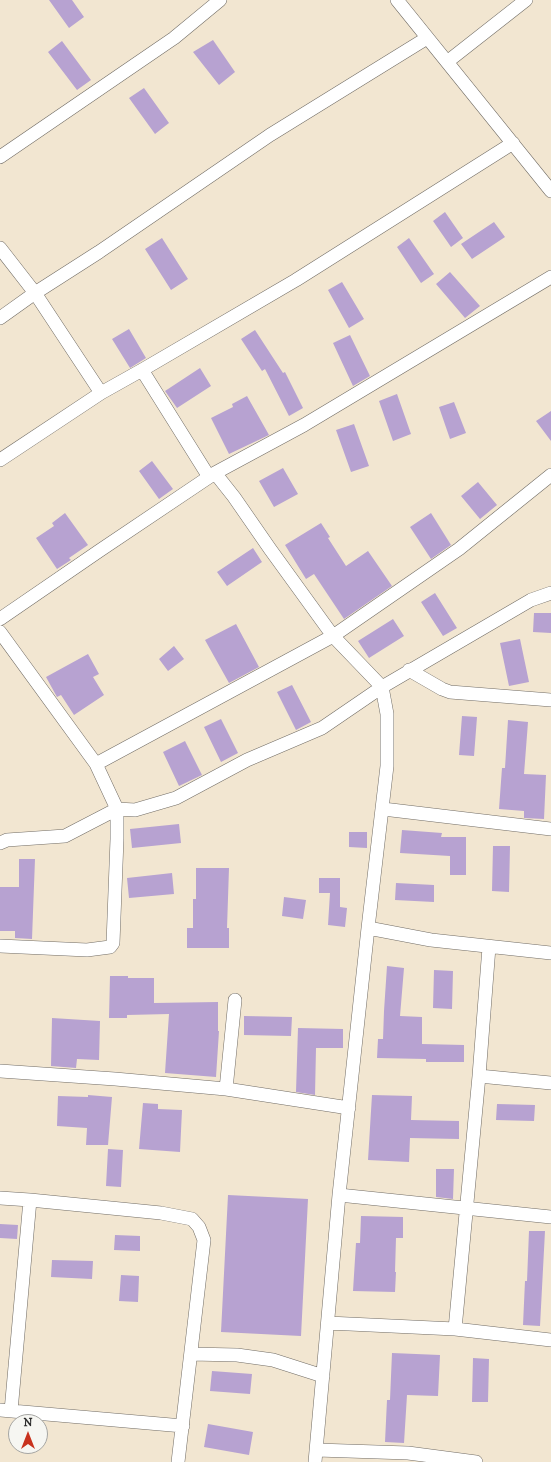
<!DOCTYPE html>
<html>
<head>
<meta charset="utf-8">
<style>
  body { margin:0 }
  #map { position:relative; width:551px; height:1462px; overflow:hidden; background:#f2e6d1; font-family:"IM FELL DW Pica",serif }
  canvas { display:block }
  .north { position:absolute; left:8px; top:1414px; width:40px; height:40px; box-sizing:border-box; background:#f6f6f2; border:1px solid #a5a5a2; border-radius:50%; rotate:0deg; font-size:11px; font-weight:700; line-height:16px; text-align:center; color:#2b2b2b }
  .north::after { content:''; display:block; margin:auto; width:14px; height:18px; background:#c8321e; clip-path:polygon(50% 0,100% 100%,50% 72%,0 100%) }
</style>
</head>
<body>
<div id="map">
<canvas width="551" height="1462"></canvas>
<div class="north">N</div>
</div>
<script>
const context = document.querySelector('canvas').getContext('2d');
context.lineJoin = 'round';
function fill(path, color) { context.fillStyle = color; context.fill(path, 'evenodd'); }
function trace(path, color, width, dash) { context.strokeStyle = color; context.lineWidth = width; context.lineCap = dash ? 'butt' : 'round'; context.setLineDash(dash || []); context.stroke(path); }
const building = new Path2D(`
  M 49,0 L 72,0 L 84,17 L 69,28 Z
  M 213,40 L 235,72 L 219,85 L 193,52 Z
  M 62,41 L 91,80 L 77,90 L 48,52 Z
  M 144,88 L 169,123 L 155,134 L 129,98 Z
  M 445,212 L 463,238 L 451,247 L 433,221 Z
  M 494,222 L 505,237 L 472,259 L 461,244 Z
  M 162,238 L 188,279 L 171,290 L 145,249 Z
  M 409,238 L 434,274 L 421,283 L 397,247 Z
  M 450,272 L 480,306 L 465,318 L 436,284 Z
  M 342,282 L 364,319 L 349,328 L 328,290 Z
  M 129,329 L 146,358 L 130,368 L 112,339 Z
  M 255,330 L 283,373 L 285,372 L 303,408 L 289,416 L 265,369 L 262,371 L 241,339 Z
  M 350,335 L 370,376 L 353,386 L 333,343 Z
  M 200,368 L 211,386 L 177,408 L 165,391 Z
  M 397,394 L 411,434 L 393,441 L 379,401 Z
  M 247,396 L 269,435 L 229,454 L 211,418 L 233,407 L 232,404 Z
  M 454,402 L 466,433 L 450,439 L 439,407 Z
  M 551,411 L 551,441 L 536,421 Z
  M 354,424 L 369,466 L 351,472 L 336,430 Z
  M 152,461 L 173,489 L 159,499 L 139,471 Z
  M 283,468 L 298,494 L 274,507 L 259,481 Z
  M 478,482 L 497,505 L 480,519 L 461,496 Z
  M 65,513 L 88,545 L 69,558 L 71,560 L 57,569 L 36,538 L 54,526 L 52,523 Z
  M 431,513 L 451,545 L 431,559 L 410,527 Z
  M 321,523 L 330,537 L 328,538 L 346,566 L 368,551 L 392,586 L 344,619 L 314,574 L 306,579 L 285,545 Z
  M 253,548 L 262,562 L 227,586 L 217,572 Z
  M 435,593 L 457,628 L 443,636 L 421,602 Z
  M 534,613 L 551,613 L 551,633 L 533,632 Z
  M 393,619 L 404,636 L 369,658 L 358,641 Z
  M 236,624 L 259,667 L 229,683 L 205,640 Z
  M 520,639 L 529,682 L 509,686 L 500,643 Z
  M 174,646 L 184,659 L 168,671 L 159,659 Z
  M 88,654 L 99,674 L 93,677 L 104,695 L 74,715 L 61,695 L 57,697 L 46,677 Z
  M 292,685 L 311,722 L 296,730 L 277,692 Z
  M 462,716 L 477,717 L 474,756 L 459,755 Z
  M 221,719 L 238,753 L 221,762 L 204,727 Z
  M 508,720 L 528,722 L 524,774 L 546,775 L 544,819 L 524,818 L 524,811 L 499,809 L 502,768 L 505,768 Z
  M 185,741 L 202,775 L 179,786 L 163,752 Z
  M 179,824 L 181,843 L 132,848 L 130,829 Z
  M 402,830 L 442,833 L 441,837 L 466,837 L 466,875 L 450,875 L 450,856 L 400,853 Z
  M 349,832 L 367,832 L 367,848 L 349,847 Z
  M 493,846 L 510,846 L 509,892 L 492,891 Z
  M 19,859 L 35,859 L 32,939 L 15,938 L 15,931 L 0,931 L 0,887 L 19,887 Z
  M 196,868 L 229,868 L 227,928 L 229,928 L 229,948 L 187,948 L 187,928 L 193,928 L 193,899 L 196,899 Z
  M 172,873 L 174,894 L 129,898 L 127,878 Z
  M 319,878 L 340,878 L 340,907 L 347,908 L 345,927 L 328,925 L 330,893 L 319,893 Z
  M 396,883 L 434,885 L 434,902 L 395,900 Z
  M 284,897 L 306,900 L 303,919 L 282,916 Z
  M 387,966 L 404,968 L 400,1016 L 422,1017 L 422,1044 L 464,1045 L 464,1062 L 426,1062 L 426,1059 L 377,1058 L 378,1039 L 383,1039 L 384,1011 Z
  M 434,970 L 453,971 L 452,1009 L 433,1008 Z
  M 110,976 L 128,976 L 128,978 L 154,978 L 154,1003 L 218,1002 L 218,1031 L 219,1031 L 216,1077 L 165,1073 L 169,1014 L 127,1015 L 127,1018 L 109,1018 Z
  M 244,1016 L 292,1017 L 291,1036 L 244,1035 Z
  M 52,1018 L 100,1021 L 99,1060 L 77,1059 L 76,1068 L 51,1066 Z
  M 298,1028 L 343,1029 L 343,1048 L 316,1048 L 315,1095 L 296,1092 Z
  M 88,1095 L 112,1097 L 108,1145 L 86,1145 L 87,1128 L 57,1126 L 58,1096 L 88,1097 Z
  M 372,1095 L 412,1096 L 411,1120 L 459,1121 L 459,1139 L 410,1138 L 409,1162 L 368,1160 Z
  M 143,1103 L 158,1104 L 158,1109 L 182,1110 L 180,1152 L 139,1149 Z
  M 497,1104 L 535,1105 L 534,1121 L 496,1120 Z
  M 108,1149 L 123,1150 L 121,1187 L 106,1186 Z
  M 436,1169 L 454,1169 L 453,1199 L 436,1197 Z
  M 228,1195 L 308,1199 L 301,1336 L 221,1332 Z
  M 361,1216 L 403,1217 L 403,1238 L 396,1238 L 395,1272 L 396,1272 L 395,1292 L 353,1291 L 356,1243 L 360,1243 Z
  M 0,1224 L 18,1225 L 17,1239 L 0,1238 Z
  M 529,1231 L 545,1231 L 540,1326 L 523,1325 L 525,1281 L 527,1281 Z
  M 115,1235 L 140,1236 L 140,1251 L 114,1250 Z
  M 52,1260 L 93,1261 L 92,1279 L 51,1277 Z
  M 121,1275 L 139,1276 L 138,1302 L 119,1301 Z
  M 392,1353 L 440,1355 L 438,1396 L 407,1395 L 404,1443 L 385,1442 L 387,1400 L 390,1400 Z
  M 473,1358 L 489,1359 L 488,1402 L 472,1402 Z
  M 212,1371 L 252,1374 L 250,1394 L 210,1391 Z
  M 208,1424 L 253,1432 L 249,1455 L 204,1447 Z`);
const minor = new Path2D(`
  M 397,0 L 551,191
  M 447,62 L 526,0
  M 0,157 L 174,38 L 220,0
  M 0,248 L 35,293 L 101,393
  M 0,318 L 35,293 L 99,252 L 270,135 L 427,38
  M 142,370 L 209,477
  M 0,460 L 101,393 L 142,370 L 296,280 L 513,143
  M 215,473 L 234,497 L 270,549 L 333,636 L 382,687 L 387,714 L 387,766 L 368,928 L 339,1195 L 315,1462
  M 0,619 L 99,551 L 215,473 L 304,425 L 551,277
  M 0,632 L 96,764 L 117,809 L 117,839 L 113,943 L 110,947 L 87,950 L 0,946
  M 409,670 L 442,689 L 450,692 L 551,700
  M 96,764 L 333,636 L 459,549 L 551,475
  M 383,809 L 551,829
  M 0,843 L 7,840 L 65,836 L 117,809 L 135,810 L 176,798 L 247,760 L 322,728 L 382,687 L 531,600 L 551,593
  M 368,928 L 431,940 L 551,953
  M 0,1071 L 115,1079 L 226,1089 L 349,1108
  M 479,1076 L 551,1083
  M 226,1089 L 235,1000
  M 339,1195 L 551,1217
  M 0,1198 L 30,1200
  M 328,1323 L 455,1329 L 551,1340
  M 455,1329 L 479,1076 L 489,947
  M 191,1354 L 237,1355 L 273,1360 L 323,1376
  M 0,1410 L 183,1426
  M 11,1411 L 30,1200 L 161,1213 L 192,1219 L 199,1227 L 204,1240 L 178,1462
  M 317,1450 L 408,1453 L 476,1462`);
fill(building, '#b7a2d1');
trace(minor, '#716c65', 14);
trace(minor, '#fff', 13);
</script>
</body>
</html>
